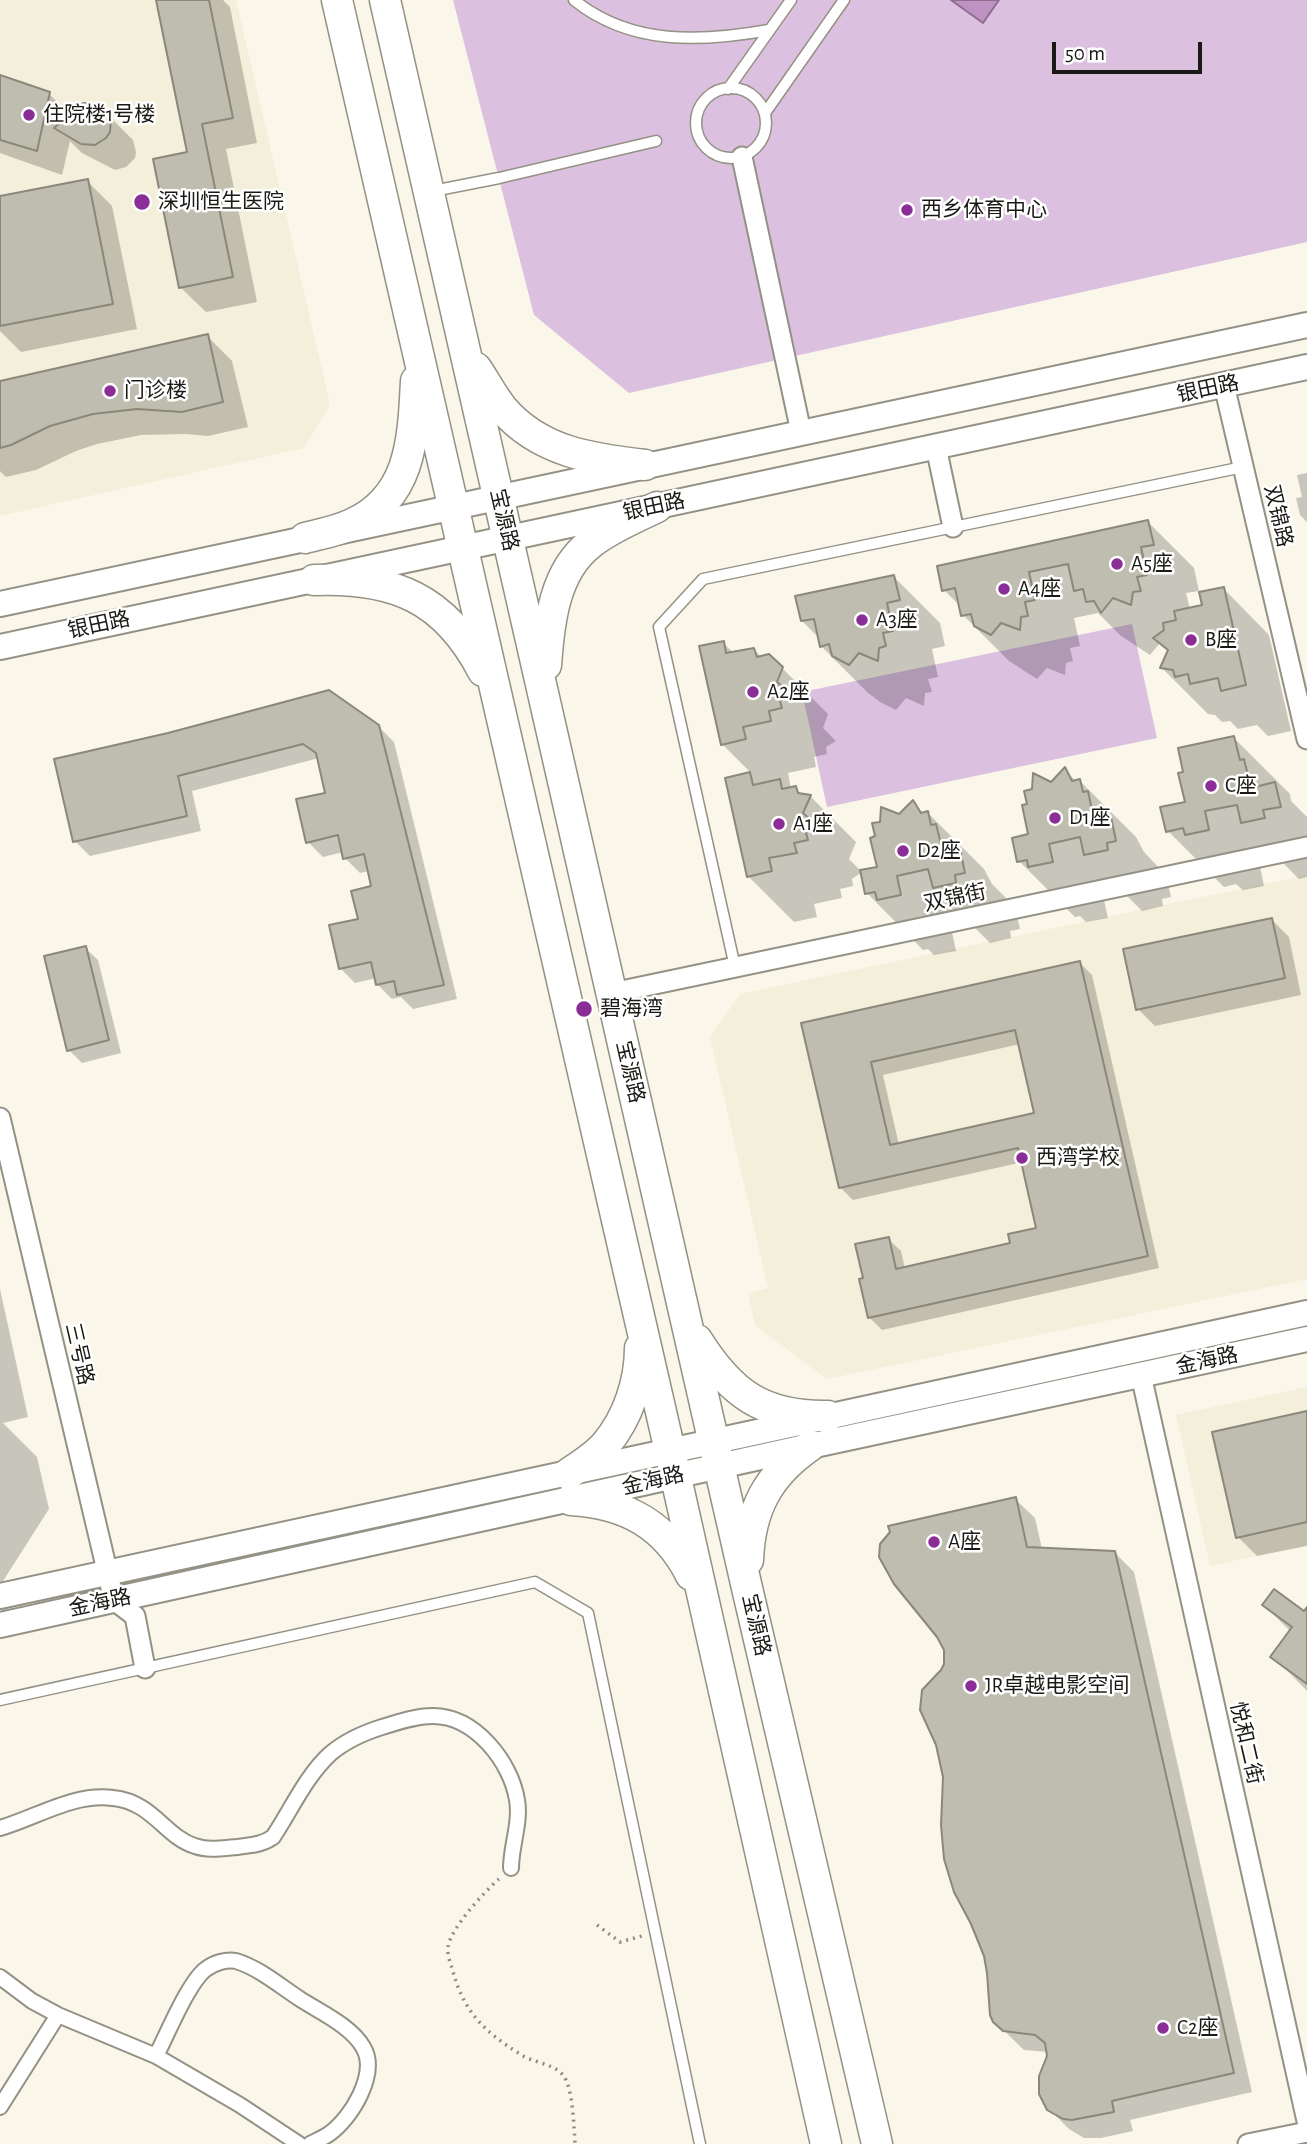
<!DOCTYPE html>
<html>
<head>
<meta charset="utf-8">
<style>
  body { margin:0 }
  #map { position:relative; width:1307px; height:2144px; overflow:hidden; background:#faf7ea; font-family:"Alegreya Sans",sans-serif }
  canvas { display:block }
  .scale { position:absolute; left:1052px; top:42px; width:150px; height:32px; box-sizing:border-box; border:4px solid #1a1915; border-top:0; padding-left:9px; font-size:21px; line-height:24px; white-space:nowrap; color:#1a1915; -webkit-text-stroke:5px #fff; paint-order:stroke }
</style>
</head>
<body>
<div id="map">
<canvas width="1307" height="2144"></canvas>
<div class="scale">50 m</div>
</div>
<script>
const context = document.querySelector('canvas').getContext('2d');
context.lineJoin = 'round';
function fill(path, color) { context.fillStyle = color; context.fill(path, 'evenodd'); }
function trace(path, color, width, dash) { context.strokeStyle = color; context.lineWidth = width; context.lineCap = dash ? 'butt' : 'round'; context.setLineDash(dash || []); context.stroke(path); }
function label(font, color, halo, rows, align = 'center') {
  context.font = font + ' "Alegreya Sans","Noto Sans SC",sans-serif'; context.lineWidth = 5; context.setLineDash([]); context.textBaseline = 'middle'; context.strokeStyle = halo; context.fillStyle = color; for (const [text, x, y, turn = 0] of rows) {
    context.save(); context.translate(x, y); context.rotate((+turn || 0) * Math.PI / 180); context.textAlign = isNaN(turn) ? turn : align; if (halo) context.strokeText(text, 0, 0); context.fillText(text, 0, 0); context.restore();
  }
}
const built = new Path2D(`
  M 0,0 L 236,0 L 330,404 L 304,448 L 0,516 Z
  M 1307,875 L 1307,1279 L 827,1379 L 755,1325 L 748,1293 L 768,1288 L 710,1037 L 740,994 Z
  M 1307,1387 L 1307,1545 L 1210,1566 L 1176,1415 Z`);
const green = new Path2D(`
  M 453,0 L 1307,0 L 1307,242 L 629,393 L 534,315 Z
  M 1132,624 L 1157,738 L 827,807 L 802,692 Z`);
const water = new Path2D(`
  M 951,0 L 999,0 L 983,23 Z`);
const shadow = new Path2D(`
  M 158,0 L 223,0 L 230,7 L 257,143 L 226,149 L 257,302 L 206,312 L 180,287 L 189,153 Z
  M 0,77 L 49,94 L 71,115 L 107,114 L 133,140 L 136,152 L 135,158 L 126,167 L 115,170 L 82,153 L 70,141 L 62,175 L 0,153 Z
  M 87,181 L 112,206 L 137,329 L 21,352 L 0,331 L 0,198 Z
  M 207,336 L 232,361 L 248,427 L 208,436 L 186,434 L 141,435 L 97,444 L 76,451 L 36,470 L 6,477 L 0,471 L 0,383 Z
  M 1307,473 L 1307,522 L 1300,515 L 1296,498 L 1302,497 L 1297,475 Z
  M 1148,522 L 1194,568 L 1199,591 L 1186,593 L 1190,609 L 1204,606 L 1223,588 L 1269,635 L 1291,731 L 1268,736 L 1257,725 L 1238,729 L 1230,721 L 1222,722 L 1215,715 L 1208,714 L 1162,668 L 1169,651 L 1160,643 L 1150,655 L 1121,636 L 1098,613 L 1074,618 L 1080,646 L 1070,648 L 1073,661 L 1066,663 L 1065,675 L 1047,668 L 1037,679 L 1009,661 L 963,615 L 961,607 L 944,590 Z
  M 894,577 L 940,623 L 945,646 L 932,649 L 938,677 L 928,679 L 932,692 L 925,693 L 924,706 L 906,698 L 896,710 L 880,702 L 867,692 L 821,646 L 819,638 L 802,621 Z
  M 723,643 L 734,653 L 754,650 L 762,658 L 782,668 L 828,714 L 823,728 L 836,741 L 826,747 L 827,754 L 814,757 L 816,767 L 788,773 L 791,789 L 795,788 L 803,795 L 810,796 L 856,842 L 849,859 L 862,872 L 879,868 L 900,816 L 913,803 L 924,814 L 928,813 L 984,869 L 992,884 L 1015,907 L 1020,929 L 1010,931 L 1011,938 L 990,943 L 974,927 L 952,932 L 956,951 L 934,955 L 928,949 L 923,950 L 867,893 L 862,872 L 852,879 L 853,886 L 840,889 L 842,898 L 814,904 L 817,917 L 794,922 L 748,876 L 727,779 L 752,774 L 722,744 Z
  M 378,726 L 394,742 L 457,999 L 413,1009 L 401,997 L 392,999 L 377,984 L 376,978 L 355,983 L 340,968 L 373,888 L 369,871 L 360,873 L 345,858 L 343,852 L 323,857 L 308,842 L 327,794 L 319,758 L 192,791 L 201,831 L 90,856 L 75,841 L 56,760 Z
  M 1234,738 L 1290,794 L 1291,801 L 1307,817 L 1307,877 L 1299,879 L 1282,862 L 1260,867 L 1264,886 L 1243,890 L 1236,884 L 1224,887 L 1168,831 Z
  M 1065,770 L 1077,782 L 1080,781 L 1136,837 L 1144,852 L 1166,875 L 1171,897 L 1162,899 L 1163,906 L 1142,911 L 1126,895 L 1104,900 L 1108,918 L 1086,922 L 1080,916 L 1075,917 L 1019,861 L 1051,785 Z
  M 1272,920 L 1289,937 L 1301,995 L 1155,1026 L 1138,1009 Z
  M 85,948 L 98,960 L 121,1053 L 82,1063 L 69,1050 Z
  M 1080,963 L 1092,975 L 1159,1268 L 882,1330 L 869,1317 L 865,1280 L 888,1239 L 901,1251 L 905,1269 L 1012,1244 L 1038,1229 L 1023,1162 L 853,1200 L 840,1187 L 803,1024 ZM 1020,1044 L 1036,1115 L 899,1145 L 883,1075 Z
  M 0,1289 L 28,1417 L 3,1423 L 37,1457 L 49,1509 L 3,1581 L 0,1582 Z
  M 1307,1413 L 1307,1546 L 1257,1556 L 1238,1537 Z
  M 1015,1499 L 1035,1518 L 1042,1549 L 1114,1552 L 1134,1572 L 1252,2092 L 1130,2120 L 1133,2131 L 1101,2138 L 1084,2138 L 1069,2129 L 1049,2109 L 1049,2052 L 1024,2050 L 994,2021 L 985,1956 L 938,1745 L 923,1691 L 946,1664 Z
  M 1264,1605 L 1307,1615 L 1307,1691 L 1273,1656 L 1291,1632 Z`);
const building = new Path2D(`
  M 156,0 L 209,0 L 233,118 L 202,124 L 233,277 L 179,288 L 153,159 L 187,152 Z
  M 0,75 L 50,92 L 37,151 L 0,140 Z
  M 83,103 L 97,104 L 108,113 L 111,119 L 110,132 L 106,138 L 95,145 L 81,144 L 54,128 Z
  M 88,179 L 113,304 L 0,326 L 0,196 Z
  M 208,334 L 223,402 L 182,412 L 137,409 L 93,414 L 50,426 L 11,445 L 0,448 L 0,381 Z
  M 1148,520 L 1154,545 L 1141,547 L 1147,575 L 1137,577 L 1141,591 L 1133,592 L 1131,605 L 1113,598 L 1101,613 L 1094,601 L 1086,602 L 1083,589 L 1074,591 L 1068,564 L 1029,572 L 1035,600 L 1025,602 L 1028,616 L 1021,617 L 1020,630 L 1001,623 L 991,635 L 974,626 L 971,614 L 961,616 L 955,588 L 942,591 L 937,566 Z
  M 894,575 L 900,600 L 887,603 L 893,631 L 883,633 L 886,646 L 879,648 L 878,661 L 859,653 L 849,665 L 832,656 L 829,644 L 820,647 L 814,619 L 801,621 L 795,596 Z
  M 1224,587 L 1246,685 L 1221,691 L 1218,678 L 1190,684 L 1188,674 L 1175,677 L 1173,670 L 1160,668 L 1168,650 L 1153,638 L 1164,630 L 1163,623 L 1176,620 L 1174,611 L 1202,605 L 1199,592 Z
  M 724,641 L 726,653 L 754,648 L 757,657 L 769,654 L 783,667 L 777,682 L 792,694 L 780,701 L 782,708 L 769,711 L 771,721 L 743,727 L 746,739 L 721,745 L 699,646 Z
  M 329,690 L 379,725 L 444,985 L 397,995 L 394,981 L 376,985 L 371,962 L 339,969 L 329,925 L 358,919 L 351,891 L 371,886 L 364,854 L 343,859 L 338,835 L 306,843 L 296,799 L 325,793 L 316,753 L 303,744 L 178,776 L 187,816 L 73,842 L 54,759 L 168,733 Z
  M 1234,736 L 1240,760 L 1244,759 L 1251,788 L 1275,782 L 1281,807 L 1263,810 L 1265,818 L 1241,823 L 1237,805 L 1205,811 L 1209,830 L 1185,835 L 1183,828 L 1166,832 L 1160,807 L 1185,802 L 1178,773 L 1183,772 L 1178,748 Z
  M 1065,767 L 1072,781 L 1080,779 L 1083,792 L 1088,791 L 1094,820 L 1111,817 L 1116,841 L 1107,843 L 1108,850 L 1084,855 L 1080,837 L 1049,844 L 1053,862 L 1028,867 L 1027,860 L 1017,862 L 1012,838 L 1028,834 L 1022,805 L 1027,804 L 1024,791 L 1032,789 L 1033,773 L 1051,782 Z
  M 750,772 L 753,785 L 780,779 L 782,789 L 796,786 L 798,793 L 811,795 L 803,813 L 818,826 L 806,833 L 808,840 L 794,843 L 797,853 L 769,858 L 772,871 L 747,877 L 725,778 Z
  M 913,800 L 921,813 L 928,811 L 931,825 L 936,824 L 943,852 L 960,849 L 965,873 L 955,875 L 956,883 L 933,888 L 928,869 L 897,876 L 901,895 L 877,900 L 875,892 L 865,894 L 860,870 L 877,867 L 870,838 L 875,836 L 872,823 L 880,822 L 881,807 L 899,814 Z
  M 1272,918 L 1285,978 L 1136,1010 L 1123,949 Z
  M 86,946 L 109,1040 L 67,1051 L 44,956 Z
  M 1080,961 L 1148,1256 L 868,1318 L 859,1279 L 863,1278 L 855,1244 L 889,1237 L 896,1269 L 1010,1243 L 1008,1234 L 1036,1228 L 1018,1148 L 839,1188 L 801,1023 ZM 1015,1030 L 1034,1113 L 890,1145 L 871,1062 Z
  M 1307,1411 L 1307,1522 L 1236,1538 L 1212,1432 Z
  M 1016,1497 L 1027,1547 L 1115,1551 L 1234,2073 L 1112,2101 L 1114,2112 L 1072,2120 L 1063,2119 L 1047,2110 L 1039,2094 L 1039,2076 L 1047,2056 L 1045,2043 L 1035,2035 L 1003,2031 L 993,2022 L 990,2015 L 987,1973 L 984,1956 L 971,1924 L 954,1892 L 944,1859 L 941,1825 L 943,1777 L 936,1745 L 920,1710 L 922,1690 L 941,1670 L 944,1664 L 944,1650 L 937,1637 L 894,1584 L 879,1557 L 880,1544 L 890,1532 L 888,1526 Z
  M 1274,1589 L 1304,1611 L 1307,1607 L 1307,1684 L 1270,1657 L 1292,1627 L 1262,1605 Z`);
const path = new Path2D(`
  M 499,1879 C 485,1891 450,1929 448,1947 C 447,1954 450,1962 452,1968 C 463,2011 483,2031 520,2054 C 533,2063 553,2063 563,2075 C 573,2087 574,2128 575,2144
  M 597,1925 L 620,1942 L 642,1936`);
const service = new Path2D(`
  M 574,0 C 631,46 702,42 769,30
  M696 123a35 35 0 1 1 70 0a35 35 0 1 1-70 0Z
  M 728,89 L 791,0
  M 765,113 L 844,0
  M 433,191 L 499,178 L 656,141
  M 735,967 L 659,627 L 703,579 L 1243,467
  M 0,1700 L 535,1582 L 588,1613 L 700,2144`);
const pedestrian = new Path2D(`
  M 0,1828 C 38,1817 73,1793 113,1798 C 153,1802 165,1837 195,1846 C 209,1851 223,1848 237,1847 C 251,1845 262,1845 273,1837 C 291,1810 306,1776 330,1754 C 345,1741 363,1733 382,1727 C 398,1722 416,1716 433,1716 C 475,1716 511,1762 517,1800 C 521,1822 511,1846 511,1868
  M 0,1977 L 32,2001 L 58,2015 L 156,2056 L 240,2105 L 299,2144
  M 156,2056 C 167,2035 189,1981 206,1969 C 214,1963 226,1959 236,1961 C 259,1968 280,1986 300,1999 C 320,2012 351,2026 363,2047 C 379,2073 351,2119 329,2134 C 323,2138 316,2141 310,2144
  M 0,2107 L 58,2015`);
const minor = new Path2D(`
  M 742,157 L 801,432
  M 1224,385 L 1307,739
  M 936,447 L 953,527
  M 612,993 L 1307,847
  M 0,1118 L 114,1600 L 135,1616 L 145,1668
  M 1141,1375 L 1307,2121
  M 1248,2144 L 1307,2132`);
const tertiary = new Path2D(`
  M 0,604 L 1307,325
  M 0,647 L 1307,367
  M 0,1596 L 1307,1313
  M 0,1625 L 810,1446 L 1307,1339`);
const primary = new Path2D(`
  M 337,0 L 670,1451 L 826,2144
  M 385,0 L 747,1588 L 877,2144
  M 476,368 C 485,381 493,397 503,409 C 540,452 592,459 645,465
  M 305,538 C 320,534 338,531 352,524 C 412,497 413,438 416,381
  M 314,580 C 394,577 445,598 483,671
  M 546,665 C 549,623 554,571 591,543 C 610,528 635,518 657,507
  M 697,1340 C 731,1394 763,1417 828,1416
  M 568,1474 C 581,1465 596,1456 606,1444 C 628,1418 640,1381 640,1348
  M 571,1500 C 626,1503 666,1525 691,1575
  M 748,1560 C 750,1509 768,1475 810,1446`);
const markers = [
  [29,115,7,"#8b2d97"],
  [142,202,9,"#8b2d97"],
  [907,210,7,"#8b2d97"],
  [110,391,7,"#8b2d97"],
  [1117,564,7,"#8b2d97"],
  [1004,589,7,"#8b2d97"],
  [862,620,7,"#8b2d97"],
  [1191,640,7,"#8b2d97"],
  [753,692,7,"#8b2d97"],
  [1211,786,7,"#8b2d97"],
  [1055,818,7,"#8b2d97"],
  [779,824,7,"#8b2d97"],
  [903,851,7,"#8b2d97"],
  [584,1009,9,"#8b2d97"],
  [1022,1158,7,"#8b2d97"],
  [934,1542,7,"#8b2d97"],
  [971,1686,7,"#8b2d97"],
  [1163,2028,7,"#8b2d97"]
];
const poiNames = [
  ["住院楼1号楼",43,115],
  ["深圳恒生医院",158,202],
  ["西乡体育中心",921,210],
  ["门诊楼",124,391],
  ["A5座",1131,564],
  ["A4座",1018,589],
  ["A3座",876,620],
  ["B座",1205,640],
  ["A2座",767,692],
  ["C座",1225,786],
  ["D1座",1069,818],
  ["A1座",793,824],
  ["D2座",917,851],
  ["碧海湾",600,1009],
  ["西湾学校",1036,1158],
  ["A座",948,1542],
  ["JR卓越电影空间",985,1686],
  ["C2座",1177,2028]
];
const streetNames = [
  ["银田路",1208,389,-12],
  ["银田路",654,507,-12],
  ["双锦路",1278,516,77],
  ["宝源路",504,520,77],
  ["银田路",99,625,-12],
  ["双锦街",955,898,-12],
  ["宝源路",630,1072,77],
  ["三号路",79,1354,77],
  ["金海路",1207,1361,-12],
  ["金海路",653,1481,-13],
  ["金海路",100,1603,-12],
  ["宝源路",756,1625,77],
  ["悦和二街",1246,1743,77]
];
fill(built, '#f4efda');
fill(green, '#dcc0df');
fill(water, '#be93c3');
trace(water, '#8d6e8f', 2);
fill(shadow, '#0003');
fill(building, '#bfbcb0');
trace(building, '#8a877b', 2);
trace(service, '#949185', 13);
trace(pedestrian, '#949185', 18);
trace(minor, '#949185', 23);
trace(tertiary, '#949185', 28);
trace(primary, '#949185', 33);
trace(path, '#8c8a81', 3.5, [2, 5]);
trace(service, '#fff', 10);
trace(pedestrian, '#fff', 14);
trace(minor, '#fff', 19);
trace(tertiary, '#fff', 24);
trace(primary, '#fff', 30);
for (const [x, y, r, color] of markers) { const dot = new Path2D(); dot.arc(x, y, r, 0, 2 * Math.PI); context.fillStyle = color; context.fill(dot); trace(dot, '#fff', 2.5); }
label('21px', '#1a1915', '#fff', poiNames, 'left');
label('21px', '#1a1915', '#fff', streetNames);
</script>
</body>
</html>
